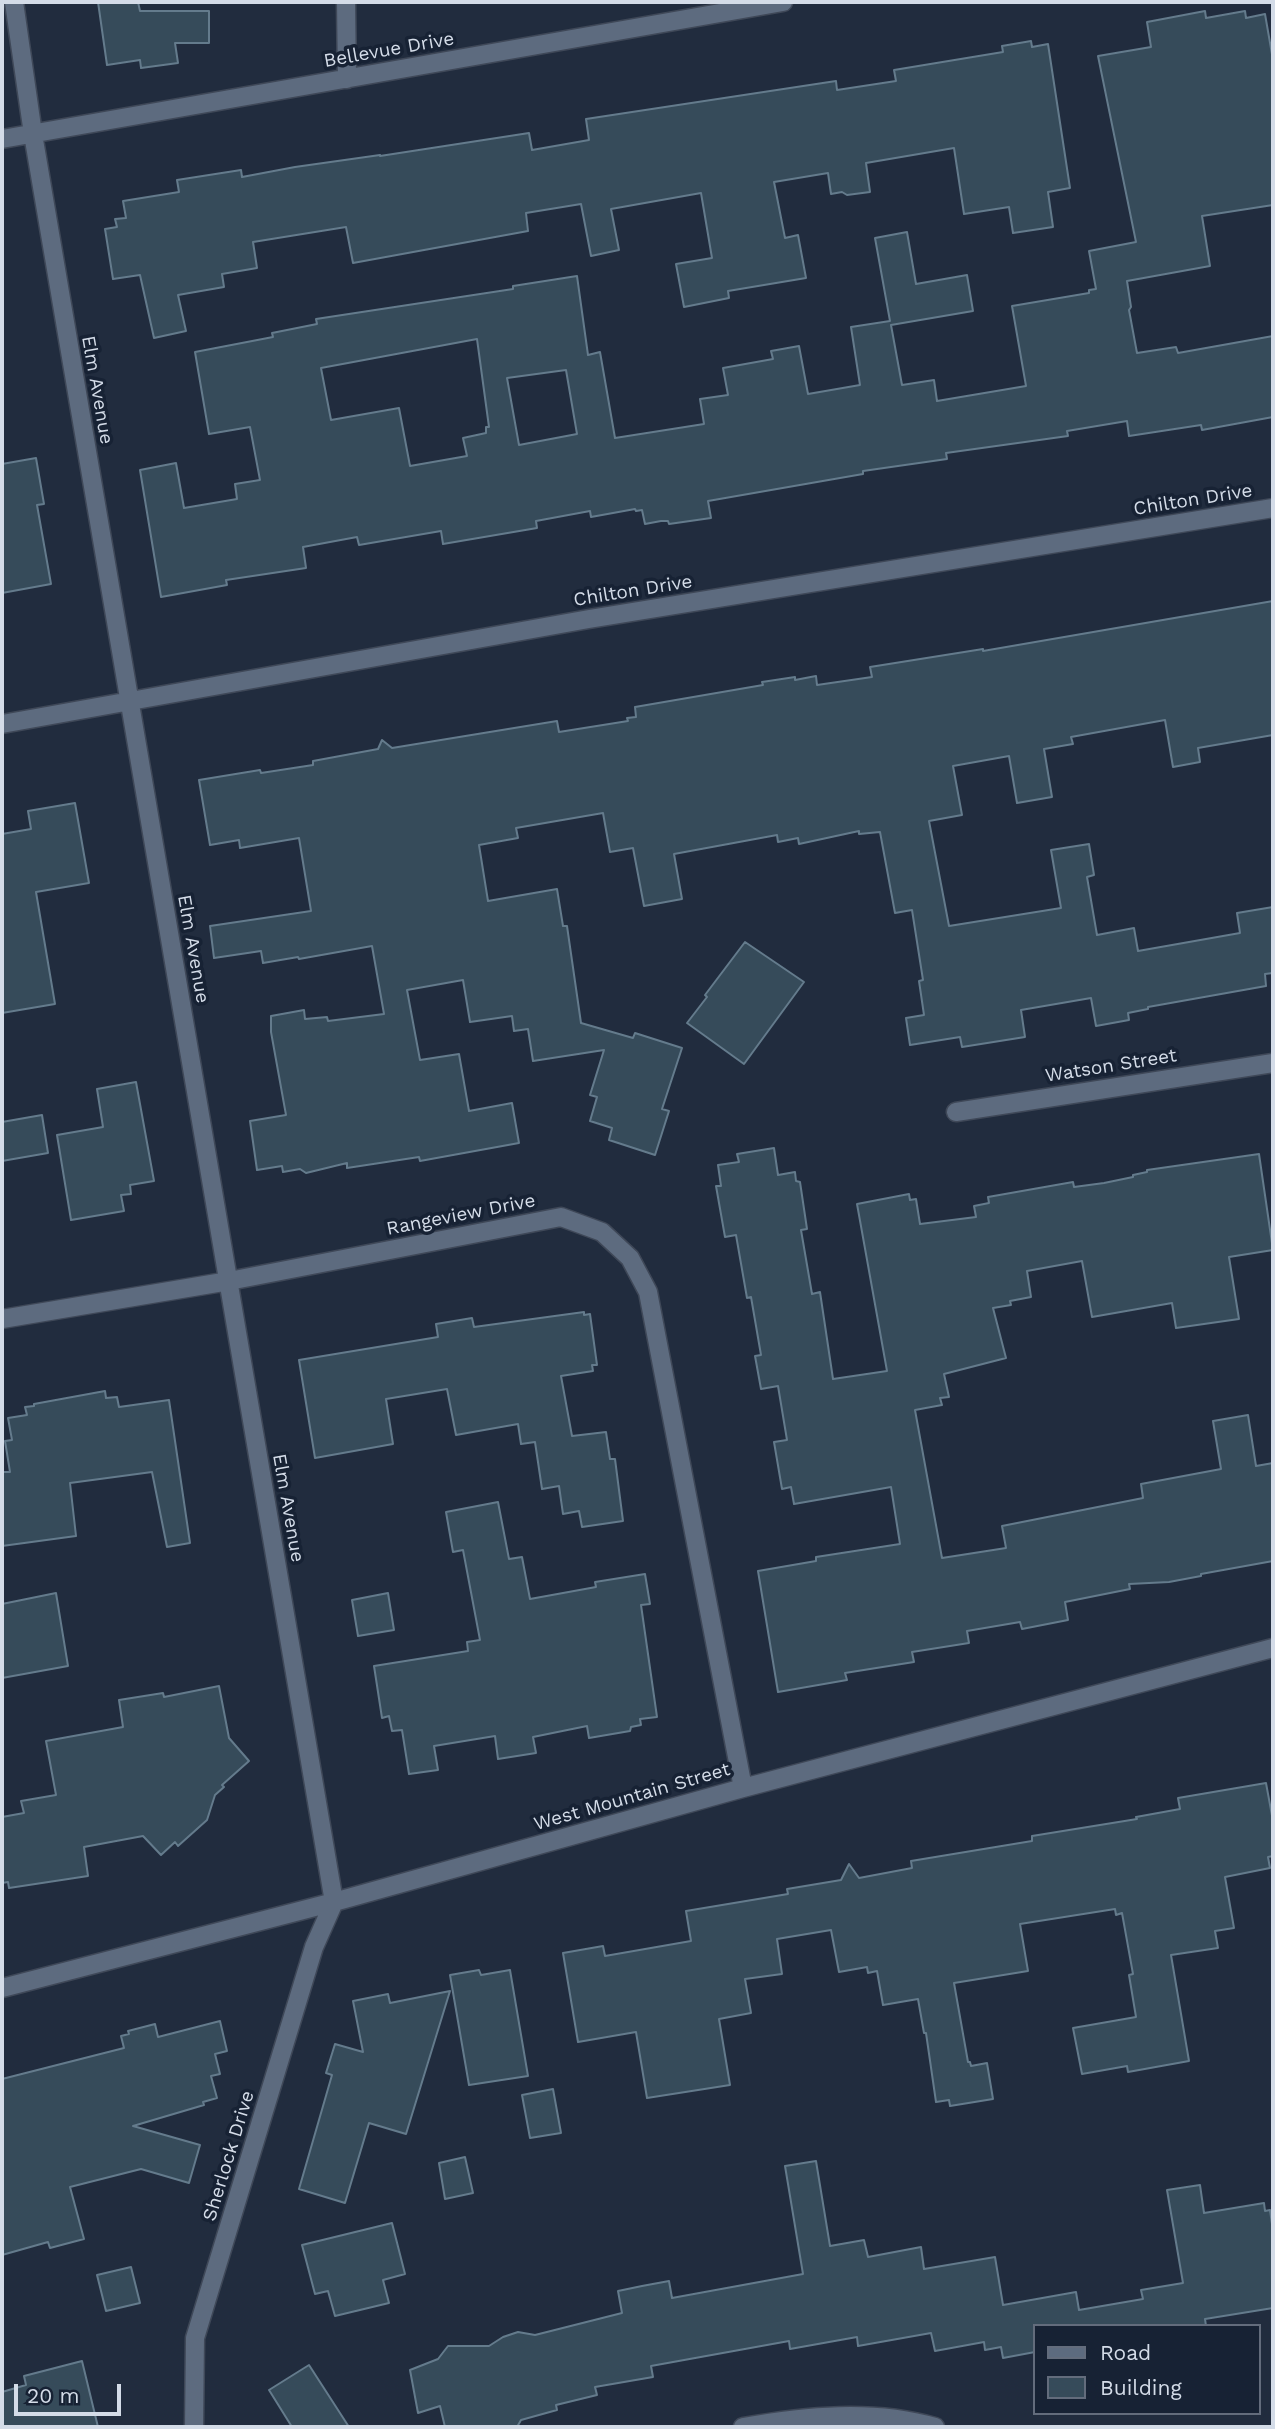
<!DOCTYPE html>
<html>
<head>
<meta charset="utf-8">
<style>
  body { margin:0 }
  #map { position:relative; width:1275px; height:2429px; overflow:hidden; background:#212c3e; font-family:"Work Sans",sans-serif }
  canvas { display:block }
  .frame { position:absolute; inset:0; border:4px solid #d4dce8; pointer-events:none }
  .legend { position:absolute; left:1033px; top:2324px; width:228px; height:91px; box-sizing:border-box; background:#172234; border:2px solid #636c7c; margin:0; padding:9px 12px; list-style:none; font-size:21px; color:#d4dce8 }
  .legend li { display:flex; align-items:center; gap:14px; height:35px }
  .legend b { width:35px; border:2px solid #636c7c }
  .scale { position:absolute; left:14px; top:2384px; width:107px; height:32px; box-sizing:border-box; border:4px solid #d4dce8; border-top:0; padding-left:9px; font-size:21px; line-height:24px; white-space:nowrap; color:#d4dce8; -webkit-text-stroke:5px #172234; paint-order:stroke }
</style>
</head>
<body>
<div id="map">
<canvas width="1275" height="2429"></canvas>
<div class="frame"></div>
<ul class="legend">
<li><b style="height:9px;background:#5d6b7f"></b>Road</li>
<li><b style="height:19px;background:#364b5a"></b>Building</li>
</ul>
<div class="scale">20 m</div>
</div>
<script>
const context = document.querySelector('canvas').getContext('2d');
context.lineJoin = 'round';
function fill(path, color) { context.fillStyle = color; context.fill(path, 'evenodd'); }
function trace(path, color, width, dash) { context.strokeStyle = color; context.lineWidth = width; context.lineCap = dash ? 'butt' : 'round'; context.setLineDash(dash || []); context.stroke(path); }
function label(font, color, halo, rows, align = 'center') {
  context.font = font + ' "Work Sans",sans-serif'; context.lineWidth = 7; context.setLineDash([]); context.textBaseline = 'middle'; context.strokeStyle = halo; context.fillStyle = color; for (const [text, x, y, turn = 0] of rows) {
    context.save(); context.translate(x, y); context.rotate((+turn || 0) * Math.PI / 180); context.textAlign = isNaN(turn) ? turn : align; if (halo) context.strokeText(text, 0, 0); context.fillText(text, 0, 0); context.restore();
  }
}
const building = new Path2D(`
  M 98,2 L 138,2 L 140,11 L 209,11 L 209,43 L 175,43 L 178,63 L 141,68 L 140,60 L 107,65 Z
  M 1205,11 L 1206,18 L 1245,11 L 1246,18 L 1265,14 L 1273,60 L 1273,205 L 1202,216 L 1210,266 L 1127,281 L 1131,307 L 1129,310 L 1137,353 L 1176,347 L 1178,353 L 1273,336 L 1273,417 L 1202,430 L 1201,425 L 1129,436 L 1127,421 L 1067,431 L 1068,436 L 946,453 L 947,459 L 863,471 L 863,474 L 708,501 L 711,518 L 669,524 L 668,521 L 661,521 L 645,524 L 642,510 L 636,511 L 635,509 L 591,517 L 590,511 L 536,521 L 537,528 L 443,544 L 441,531 L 359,545 L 357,537 L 303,547 L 306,568 L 226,580 L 227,585 L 161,597 L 140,470 L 176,463 L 184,508 L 237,499 L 235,484 L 260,480 L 250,427 L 209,434 L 195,352 L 273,337 L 272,333 L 317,324 L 316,319 L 513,289 L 513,286 L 577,276 L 588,355 L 600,352 L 615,438 L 704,424 L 700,399 L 728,395 L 723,368 L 773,359 L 771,351 L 799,346 L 808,394 L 860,385 L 851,327 L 890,321 L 875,238 L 907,232 L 916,284 L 967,275 L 973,311 L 891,325 L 902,385 L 934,380 L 937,401 L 1026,386 L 1012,306 L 1089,293 L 1089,290 L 1096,289 L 1089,251 L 1136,242 L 1098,56 L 1151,47 L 1147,22 ZM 477,339 L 489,427 L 486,427 L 486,433 L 463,438 L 467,456 L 410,466 L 399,408 L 331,420 L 321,368 ZM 566,370 L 577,434 L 519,445 L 507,378 Z
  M 1031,41 L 1032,47 L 1048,44 L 1070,188 L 1048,192 L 1053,227 L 1013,233 L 1009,207 L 964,214 L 954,148 L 866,163 L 870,192 L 847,195 L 842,192 L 831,194 L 828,173 L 774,182 L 785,238 L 798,235 L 806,278 L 728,291 L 729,298 L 684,307 L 676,264 L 712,258 L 701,193 L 611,209 L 619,250 L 591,256 L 581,204 L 526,213 L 528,231 L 353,263 L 346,227 L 253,242 L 257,268 L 222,274 L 224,287 L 178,295 L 186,331 L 154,338 L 140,275 L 113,279 L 105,229 L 117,227 L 115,219 L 126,218 L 123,201 L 179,192 L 177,180 L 241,170 L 242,177 L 295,167 L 380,155 L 380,156 L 529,133 L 532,150 L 589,140 L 586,119 L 836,81 L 837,90 L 896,81 L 894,70 L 1003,52 L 1002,46 Z
  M 36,458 L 44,504 L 37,505 L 51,584 L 2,593 L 2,464 Z
  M 1273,601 L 1273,735 L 1198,748 L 1200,762 L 1173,767 L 1165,720 L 1071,737 L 1073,744 L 1044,749 L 1052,797 L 1017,803 L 1009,756 L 953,766 L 962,815 L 929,821 L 949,926 L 1061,908 L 1051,850 L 1089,844 L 1094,875 L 1087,877 L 1097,935 L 1134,928 L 1138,951 L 1240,933 L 1237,913 L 1273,907 L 1273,973 L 1265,974 L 1266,986 L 1148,1007 L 1148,1009 L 1128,1013 L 1129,1020 L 1096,1026 L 1091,998 L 1021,1010 L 1025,1037 L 962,1047 L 960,1037 L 910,1045 L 906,1018 L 924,1015 L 919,981 L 923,980 L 912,910 L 895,913 L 880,832 L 859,834 L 859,831 L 799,844 L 798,838 L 778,842 L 777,835 L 674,854 L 682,899 L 644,906 L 633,848 L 610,852 L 603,813 L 516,828 L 518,838 L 479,845 L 488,901 L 557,889 L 563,926 L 567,926 L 581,1023 L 633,1038 L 635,1033 L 682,1048 L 662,1109 L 669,1111 L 655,1155 L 609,1140 L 612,1128 L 590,1121 L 597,1097 L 590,1095 L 604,1050 L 533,1061 L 528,1029 L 514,1031 L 512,1016 L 470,1022 L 463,980 L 407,990 L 420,1060 L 459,1054 L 469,1111 L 512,1103 L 519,1143 L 420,1161 L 419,1157 L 347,1168 L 347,1163 L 306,1173 L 300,1169 L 283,1172 L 282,1166 L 257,1170 L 250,1121 L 286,1115 L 271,1032 L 271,1016 L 304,1010 L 305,1019 L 327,1017 L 328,1021 L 384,1014 L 372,946 L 299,959 L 298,957 L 263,963 L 261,951 L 214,958 L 210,926 L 311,911 L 299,838 L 240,848 L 239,840 L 210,845 L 199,780 L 260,770 L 261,773 L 313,765 L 313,761 L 378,749 L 382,740 L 392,748 L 557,721 L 559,732 L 628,721 L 627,718 L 636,717 L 635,707 L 763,685 L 762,682 L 795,677 L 795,680 L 816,676 L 817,685 L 872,677 L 870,667 L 983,649 L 983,651 Z
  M 75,803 L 89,883 L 36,892 L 55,1004 L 2,1013 L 2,834 L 31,829 L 28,811 Z
  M 745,942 L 804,982 L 744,1064 L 687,1023 L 707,997 L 705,995 Z
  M 136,1082 L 154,1181 L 130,1185 L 131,1194 L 121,1195 L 124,1211 L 71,1220 L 57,1135 L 103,1127 L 97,1089 Z
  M 42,1115 L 48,1153 L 2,1161 L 2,1122 Z
  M 774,1148 L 778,1175 L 795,1172 L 796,1181 L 800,1182 L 807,1229 L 801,1230 L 812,1294 L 820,1292 L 833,1379 L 887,1371 L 857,1204 L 909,1194 L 910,1200 L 916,1199 L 920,1224 L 976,1217 L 974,1206 L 989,1203 L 988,1197 L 1073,1182 L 1074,1187 L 1104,1183 L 1133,1177 L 1133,1175 L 1147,1172 L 1147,1170 L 1259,1154 L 1273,1250 L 1229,1257 L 1239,1319 L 1176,1328 L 1172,1303 L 1092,1317 L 1082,1261 L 1027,1271 L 1031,1297 L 1010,1301 L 1011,1305 L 993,1308 L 1006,1358 L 944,1374 L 949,1397 L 940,1398 L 942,1405 L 915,1410 L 942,1558 L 1006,1548 L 1002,1526 L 1143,1498 L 1141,1484 L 1221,1469 L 1213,1421 L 1248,1415 L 1256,1466 L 1273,1463 L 1273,1561 L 1201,1574 L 1201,1576 L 1169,1582 L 1129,1584 L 1130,1589 L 1065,1602 L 1068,1620 L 1022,1629 L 1020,1622 L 967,1631 L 969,1643 L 912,1652 L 914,1662 L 845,1673 L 847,1680 L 778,1692 L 758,1571 L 816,1561 L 816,1557 L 900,1544 L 891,1487 L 794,1504 L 791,1487 L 782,1489 L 774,1442 L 787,1440 L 778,1386 L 761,1389 L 755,1356 L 761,1355 L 751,1297 L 747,1298 L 736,1235 L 725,1237 L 716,1186 L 721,1186 L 718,1165 L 739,1162 L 737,1154 Z
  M 584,1312 L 584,1315 L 590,1314 L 597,1365 L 592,1365 L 593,1371 L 561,1376 L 572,1436 L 606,1432 L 610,1459 L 615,1459 L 623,1521 L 582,1527 L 579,1511 L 563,1514 L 559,1486 L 542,1489 L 535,1442 L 521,1444 L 518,1424 L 456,1435 L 447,1389 L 386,1399 L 393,1444 L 315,1458 L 299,1360 L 438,1337 L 436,1324 L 472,1318 L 474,1327 Z
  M 105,1391 L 106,1398 L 117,1397 L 119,1407 L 169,1400 L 190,1543 L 167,1547 L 152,1472 L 70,1483 L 76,1536 L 2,1546 L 2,1472 L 10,1472 L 5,1441 L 12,1440 L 8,1418 L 27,1415 L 25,1407 L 34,1406 L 34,1404 Z
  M 498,1502 L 509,1559 L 522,1557 L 530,1599 L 596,1587 L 595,1582 L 645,1574 L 650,1604 L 641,1605 L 657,1717 L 640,1719 L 641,1725 L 631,1727 L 630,1731 L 589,1738 L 587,1726 L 533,1737 L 536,1753 L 498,1759 L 495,1736 L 434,1746 L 438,1770 L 409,1774 L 402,1730 L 392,1731 L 389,1716 L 382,1718 L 374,1666 L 468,1651 L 467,1642 L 480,1640 L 463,1550 L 453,1552 L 446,1512 Z
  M 56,1593 L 68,1666 L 2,1678 L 2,1604 Z
  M 388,1593 L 394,1630 L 358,1636 L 352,1600 Z
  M 219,1686 L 229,1738 L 249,1761 L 222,1785 L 224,1787 L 215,1795 L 207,1820 L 178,1846 L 175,1842 L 161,1855 L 143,1836 L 84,1847 L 88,1876 L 9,1888 L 8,1882 L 2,1883 L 2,1817 L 24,1813 L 21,1801 L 56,1795 L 46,1741 L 123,1727 L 119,1700 L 163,1693 L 164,1697 Z
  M 1266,1783 L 1273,1821 L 1273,1856 L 1268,1857 L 1270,1868 L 1225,1877 L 1234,1928 L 1215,1931 L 1218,1948 L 1171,1955 L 1189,2061 L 1128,2072 L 1127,2066 L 1082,2074 L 1073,2028 L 1136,2017 L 1129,1975 L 1133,1974 L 1122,1913 L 1116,1915 L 1115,1909 L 1020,1924 L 1028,1971 L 954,1983 L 968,2062 L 970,2062 L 971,2066 L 987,2063 L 993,2099 L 950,2106 L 949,2100 L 936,2102 L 926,2033 L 924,2033 L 918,1999 L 883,2005 L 877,1971 L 868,1973 L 867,1967 L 839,1972 L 831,1930 L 777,1939 L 782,1974 L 745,1979 L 751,2013 L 719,2019 L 730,2085 L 647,2098 L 636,2032 L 578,2042 L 563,1953 L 603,1946 L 605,1956 L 691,1941 L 686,1911 L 788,1894 L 787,1889 L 841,1880 L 849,1864 L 859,1878 L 912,1868 L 911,1861 L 1032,1841 L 1032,1836 L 1137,1819 L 1136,1817 L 1180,1809 L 1178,1798 Z
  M 479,1970 L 481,1975 L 510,1970 L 528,2076 L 469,2085 L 450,1975 Z
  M 450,1991 L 406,2134 L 369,2123 L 345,2203 L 299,2189 L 332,2075 L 326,2073 L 335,2044 L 363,2052 L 353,2001 L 388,1994 L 390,2003 Z
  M 220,2021 L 227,2051 L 215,2054 L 220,2074 L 211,2076 L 217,2098 L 203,2102 L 204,2105 L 133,2126 L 200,2145 L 189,2183 L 141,2169 L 70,2187 L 84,2239 L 50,2248 L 48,2242 L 2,2255 L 2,2079 L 124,2048 L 121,2036 L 129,2034 L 128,2031 L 155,2024 L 158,2037 Z
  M 553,2089 L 561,2133 L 530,2138 L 522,2095 Z
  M 465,2157 L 473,2193 L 445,2199 L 439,2163 Z
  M 816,2161 L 830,2246 L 864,2240 L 868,2257 L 921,2247 L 924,2269 L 995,2257 L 1003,2305 L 1076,2292 L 1079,2310 L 1143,2299 L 1141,2290 L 1183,2283 L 1167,2190 L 1200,2185 L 1204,2213 L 1264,2203 L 1265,2211 L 1270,2210 L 1273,2231 L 1273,2308 L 1205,2319 L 1206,2326 L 1035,2326 L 1035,2352 L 1003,2358 L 1001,2347 L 985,2350 L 984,2342 L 935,2351 L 931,2333 L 858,2346 L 857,2337 L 790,2349 L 789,2341 L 651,2366 L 653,2377 L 595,2387 L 597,2395 L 556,2405 L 557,2410 L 521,2420 L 517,2427 L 445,2427 L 440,2406 L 418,2413 L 410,2370 L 438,2359 L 448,2346 L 489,2346 L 503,2337 L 518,2332 L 535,2335 L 622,2313 L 618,2291 L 642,2286 L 669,2281 L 672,2298 L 803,2274 L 785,2166 Z
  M 392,2223 L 405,2274 L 383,2280 L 389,2303 L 335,2316 L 328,2291 L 315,2294 L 302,2245 Z
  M 131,2267 L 140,2303 L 106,2311 L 97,2275 Z
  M 82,2361 L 98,2427 L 2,2427 L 2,2392 L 26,2385 L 24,2376 Z
  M 309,2365 L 349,2427 L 292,2427 L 269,2390 Z`);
const street = new Path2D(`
  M 14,2 L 33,134 L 334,1902 L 314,1947 L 195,2338 L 194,2427
  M 346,2 L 347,79
  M 2,139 L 783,2
  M 2,724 L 589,619 L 1273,508
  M 956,1112 L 1273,1063
  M 2,1319 L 229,1281 L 561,1217 L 602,1232 L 630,1258 L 648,1292 L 743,1788
  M 2,1988 L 334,1902 L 743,1788 L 1273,1648
  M 743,2427 C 805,2416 873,2409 935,2427`);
const streetNames = [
  ["Bellevue Drive",389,50,-10],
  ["Elm Avenue",97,390,80],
  ["Chilton Drive",1193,500,-9],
  ["Chilton Drive",633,591,-9],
  ["Elm Avenue",193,949,80],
  ["Watson Street",1111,1066,-9],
  ["Rangeview Drive",461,1215,-11],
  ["Elm Avenue",288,1508,80],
  ["West Mountain Street",632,1797,-16],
  ["Sherlock Drive",229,2156,-73]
];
fill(building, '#364b5a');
trace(building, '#647b8c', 2);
trace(street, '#3f4858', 21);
trace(street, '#5d6b7f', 18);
label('19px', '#d4dce8', '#172234', streetNames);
</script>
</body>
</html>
